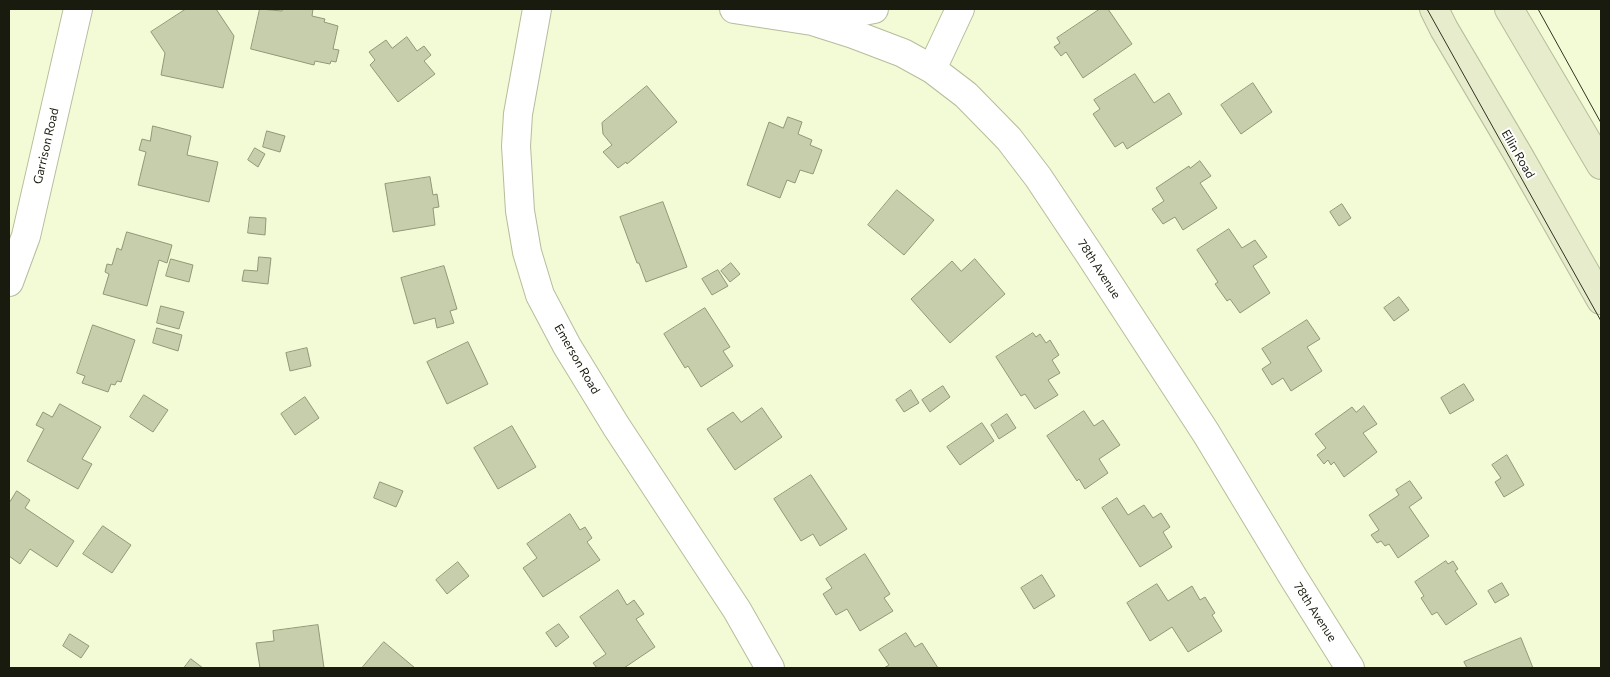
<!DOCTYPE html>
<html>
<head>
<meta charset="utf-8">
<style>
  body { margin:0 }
  #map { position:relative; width:1610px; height:677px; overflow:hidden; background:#f2fad6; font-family:Commissioner,sans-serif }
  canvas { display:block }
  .frame { position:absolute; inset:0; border:10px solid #191b0e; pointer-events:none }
</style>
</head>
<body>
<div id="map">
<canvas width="1610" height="677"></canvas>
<div class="frame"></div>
</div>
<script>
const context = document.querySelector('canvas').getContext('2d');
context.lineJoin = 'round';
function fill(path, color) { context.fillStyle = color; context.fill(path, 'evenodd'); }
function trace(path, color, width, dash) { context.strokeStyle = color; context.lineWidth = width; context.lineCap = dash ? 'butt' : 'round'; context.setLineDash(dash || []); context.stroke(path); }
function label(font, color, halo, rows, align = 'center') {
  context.font = font + ' Commissioner,sans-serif'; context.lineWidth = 4; context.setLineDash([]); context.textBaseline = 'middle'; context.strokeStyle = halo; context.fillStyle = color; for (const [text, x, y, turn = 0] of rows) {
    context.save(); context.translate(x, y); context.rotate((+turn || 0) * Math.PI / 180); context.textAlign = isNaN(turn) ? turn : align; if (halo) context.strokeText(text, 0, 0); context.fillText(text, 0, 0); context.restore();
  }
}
const building = new Path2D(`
  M 186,9 L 216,9 L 234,36 L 223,88 L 161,75 L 165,53 L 151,32 Z
  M 260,9 L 282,11 L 283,9 L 313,9 L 312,16 L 325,19 L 324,22 L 338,26 L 333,49 L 339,50 L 336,62 L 331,61 L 330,64 L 315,61 L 314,65 L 251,49 Z
  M 1100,9 L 1108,9 L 1132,44 L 1083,78 L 1066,52 L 1061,56 L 1054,47 L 1060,43 L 1057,38 Z
  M 407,37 L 417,51 L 424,46 L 431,55 L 424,61 L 435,74 L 398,102 L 370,65 L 375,60 L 369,52 L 386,40 L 392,48 Z
  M 1135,74 L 1154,103 L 1169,93 L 1182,114 L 1127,149 L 1123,142 L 1115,147 L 1093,114 L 1100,109 L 1094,100 Z
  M 1253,83 L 1272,112 L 1241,134 L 1221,105 Z
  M 647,86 L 677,122 L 627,164 L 626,162 L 618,168 L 603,152 L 612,145 L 603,134 L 602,123 Z
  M 788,117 L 802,122 L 798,134 L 812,140 L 810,145 L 822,150 L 813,174 L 800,170 L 795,183 L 787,180 L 780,198 L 747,185 L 769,122 L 783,128 Z
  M 153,126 L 191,136 L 187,155 L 218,162 L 209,202 L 138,185 L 146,152 L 139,150 L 142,139 L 150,141 Z
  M 267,131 L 285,136 L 280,152 L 263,147 Z
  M 255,148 L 265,154 L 258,167 L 248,160 Z
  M 1200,161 L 1211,176 L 1200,183 L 1217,208 L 1183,230 L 1175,217 L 1163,224 L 1152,209 L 1164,201 L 1156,188 L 1189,166 L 1190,168 Z
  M 430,177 L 433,195 L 437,194 L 439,207 L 433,208 L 435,225 L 393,232 L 385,184 Z
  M 897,190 L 934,220 L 904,255 L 868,225 Z
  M 663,202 L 687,267 L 646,282 L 639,263 L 637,263 L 620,217 Z
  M 1342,204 L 1351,218 L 1339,226 L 1330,212 Z
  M 250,217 L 266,218 L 265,235 L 248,233 Z
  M 1229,229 L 1242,248 L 1255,240 L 1267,257 L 1253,266 L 1270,293 L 1240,313 L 1230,299 L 1227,301 L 1215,284 L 1218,282 L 1197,250 Z
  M 127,232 L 172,245 L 167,263 L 159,260 L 147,306 L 103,294 L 109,274 L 105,272 L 107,264 L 112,265 L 117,248 L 121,250 Z
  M 259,257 L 271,258 L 268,284 L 242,281 L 244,270 L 257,271 Z
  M 171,259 L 193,265 L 189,282 L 166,276 Z
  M 975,259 L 1005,294 L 950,343 L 911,299 L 952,261 L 961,271 Z
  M 731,263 L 740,274 L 730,282 L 721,271 Z
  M 444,266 L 457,309 L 450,311 L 454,323 L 437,328 L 435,318 L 414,324 L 401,278 Z
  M 718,270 L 728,286 L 712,295 L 702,279 Z
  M 1399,297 L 1409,310 L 1394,321 L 1384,308 Z
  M 161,306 L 184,312 L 179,329 L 157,323 Z
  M 705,308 L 730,347 L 723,351 L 733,366 L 701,387 L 688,366 L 685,368 L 664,334 Z
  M 1307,320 L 1320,339 L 1307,347 L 1322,371 L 1291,391 L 1283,378 L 1272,385 L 1262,369 L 1271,363 L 1262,349 Z
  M 93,325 L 135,340 L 121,382 L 117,381 L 115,385 L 111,384 L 108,392 L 82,383 L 85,376 L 77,373 Z
  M 157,328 L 182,335 L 178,351 L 153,343 Z
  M 1033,333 L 1036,337 L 1040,334 L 1046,343 L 1050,340 L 1059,355 L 1052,360 L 1060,373 L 1048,380 L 1058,395 L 1035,409 L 1025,394 L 1021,396 L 996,357 Z
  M 468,342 L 488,384 L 447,404 L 427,362 Z
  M 307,348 L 311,366 L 290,371 L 286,353 Z
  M 1464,384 L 1474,400 L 1450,414 L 1441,398 Z
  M 943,386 L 950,397 L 930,412 L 922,400 Z
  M 911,390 L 919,403 L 904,412 L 896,400 Z
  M 144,395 L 168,410 L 153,432 L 130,417 Z
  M 305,397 L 319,418 L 295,435 L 281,414 Z
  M 60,404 L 101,427 L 82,459 L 92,464 L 78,489 L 27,461 L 44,429 L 36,425 L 43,412 L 52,417 Z
  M 1364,406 L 1377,424 L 1363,433 L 1377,452 L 1344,477 L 1334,462 L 1331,465 L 1328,460 L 1324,464 L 1317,455 L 1326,448 L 1315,434 L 1352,407 L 1356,412 Z
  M 762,408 L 782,437 L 735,470 L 707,429 L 733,412 L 741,422 Z
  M 1084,411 L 1094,426 L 1103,420 L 1120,445 L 1099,459 L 1108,473 L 1085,489 L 1079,479 L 1077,481 L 1047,436 Z
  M 1007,414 L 1016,428 L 999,439 L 991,425 Z
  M 982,423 L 994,441 L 960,465 L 947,447 Z
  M 512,426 L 536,467 L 498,489 L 474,448 Z
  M 1507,455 L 1524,485 L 1504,497 L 1495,482 L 1501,478 L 1492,465 Z
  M 811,475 L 847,529 L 820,546 L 813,534 L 801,541 L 774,499 Z
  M 1410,481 L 1422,498 L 1409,507 L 1429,536 L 1398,558 L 1389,544 L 1385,546 L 1381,541 L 1377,543 L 1371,535 L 1379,530 L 1369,515 L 1399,495 L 1396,490 Z
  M 380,482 L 403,491 L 396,507 L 374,498 Z
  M 17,491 L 30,500 L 25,508 L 74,541 L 57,567 L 30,549 L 20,564 L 9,556 L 9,500 L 10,501 Z
  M 1117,498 L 1128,515 L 1144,505 L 1153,518 L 1161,513 L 1170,527 L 1163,532 L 1172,547 L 1140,567 L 1102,508 Z
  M 570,514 L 580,530 L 585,527 L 592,538 L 587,542 L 600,560 L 543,597 L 523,568 L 537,558 L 527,544 Z
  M 103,526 L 131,545 L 112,573 L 83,554 Z
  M 865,554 L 890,594 L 884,598 L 893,611 L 860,631 L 847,609 L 836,615 L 823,594 L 832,588 L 826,579 Z
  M 1446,561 L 1448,564 L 1453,561 L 1458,569 L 1455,571 L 1477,604 L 1446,625 L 1437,612 L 1432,615 L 1421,598 L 1424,596 L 1415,582 Z
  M 458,562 L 469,576 L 447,594 L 436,580 Z
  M 1042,575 L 1055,596 L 1034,609 L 1021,588 Z
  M 1502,583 L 1509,595 L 1495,603 L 1488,591 Z
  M 1157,584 L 1168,601 L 1192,586 L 1200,600 L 1205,597 L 1215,613 L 1212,615 L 1222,631 L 1188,652 L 1172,627 L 1150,641 L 1127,603 Z
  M 618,590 L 627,605 L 634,600 L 644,614 L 636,619 L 655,647 L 624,668 L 597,668 L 593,663 L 606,654 L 580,617 Z
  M 559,624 L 569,637 L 556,647 L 546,633 Z
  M 318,625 L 324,668 L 260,668 L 256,643 L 274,641 L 273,631 Z
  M 906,633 L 915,647 L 922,643 L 938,668 L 884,668 L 889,665 L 879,650 Z
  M 70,634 L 89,646 L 81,658 L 63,646 Z
  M 1521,638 L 1533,668 L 1467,668 L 1464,662 Z
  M 384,642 L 415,668 L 362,668 Z
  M 191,659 L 203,668 L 184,668 Z`);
const street = new Path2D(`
  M 537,9 L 518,114 L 516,146 L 520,211 L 527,252 L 540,295 L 567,346 L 616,426 L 737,610 L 770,668
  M 734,9 L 812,21 L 853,34 L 903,53 L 932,69 L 966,95 L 1009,139 L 1038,177 L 1090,255 L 1206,433 L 1293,577 L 1350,668
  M 816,20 L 874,9
  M 932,69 L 960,9
  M 9,282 L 26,236 L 78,9`);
const secondary = new Path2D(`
  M 1434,9 L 1444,29 L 1519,156 L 1601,300
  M 1509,9 L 1601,165`);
const tram = new Path2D(`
  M 1427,9 L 1601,321
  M 1538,9 L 1601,123`);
const streetNames = [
  ["Garrison Road",46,146,-77],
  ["Ellin Road",1518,154,60],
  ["78th Avenue",1099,269,57],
  ["Emerson Road",577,359,60],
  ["78th Avenue",1315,612,57]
];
fill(building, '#c6ceab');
trace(building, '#909877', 1);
trace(street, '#b6bd9b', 30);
trace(secondary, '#b6bd9b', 30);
trace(street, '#fff', 28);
trace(secondary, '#e7eccc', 28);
trace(tram, '#303323', 1);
label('12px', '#191b0e', '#fff', streetNames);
</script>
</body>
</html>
